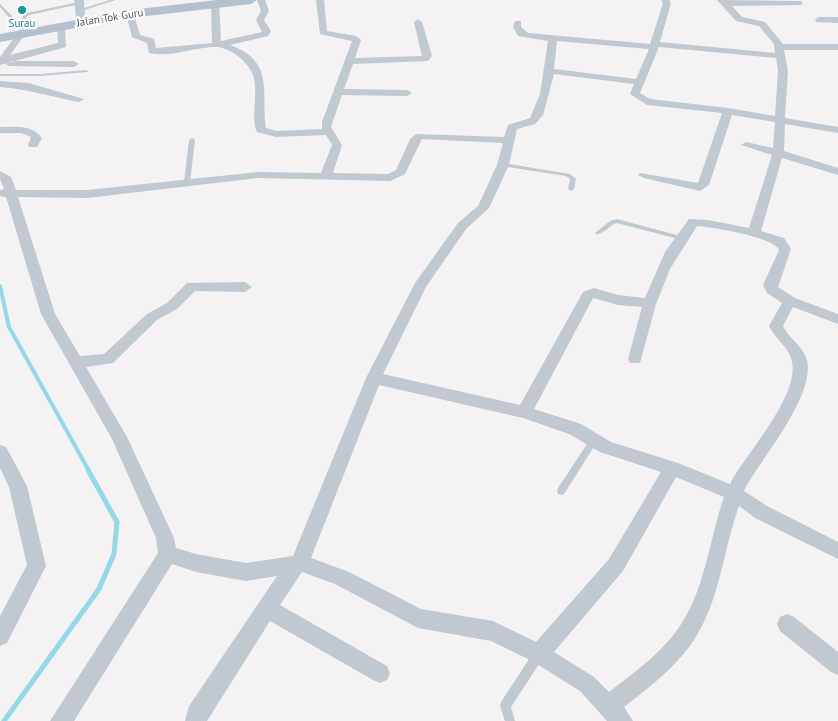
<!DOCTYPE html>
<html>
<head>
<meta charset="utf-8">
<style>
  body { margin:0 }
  canvas { display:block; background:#f4f2f2 }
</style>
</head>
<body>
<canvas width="838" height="721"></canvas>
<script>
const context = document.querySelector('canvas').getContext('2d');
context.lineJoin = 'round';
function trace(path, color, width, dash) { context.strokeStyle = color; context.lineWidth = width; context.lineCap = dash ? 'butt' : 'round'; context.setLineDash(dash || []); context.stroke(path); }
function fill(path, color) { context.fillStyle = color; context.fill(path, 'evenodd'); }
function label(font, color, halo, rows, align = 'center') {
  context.font = font + ' "PT Sans",sans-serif'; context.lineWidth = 4.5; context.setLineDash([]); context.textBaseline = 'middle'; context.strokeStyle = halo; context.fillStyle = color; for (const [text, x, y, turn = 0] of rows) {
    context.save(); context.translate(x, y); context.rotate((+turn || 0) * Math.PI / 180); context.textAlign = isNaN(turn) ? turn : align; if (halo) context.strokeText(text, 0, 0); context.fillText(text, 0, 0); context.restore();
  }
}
const streamFar1 = new Path2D(`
  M 0,286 L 9,327 L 89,471`);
const stream = new Path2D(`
  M 4,721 L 99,589 L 114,554 L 117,522 L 88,470`);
const service = new Path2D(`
  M 110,0 L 116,0 L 81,11 L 78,10 Z
  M 79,2 L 80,2 L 80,4 L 29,15 L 26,17 L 31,28 L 27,28 L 22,17 L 27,13 Z
  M 0,4 L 24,28 L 24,30 L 20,30 L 0,7 Z
  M 86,70 L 88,71 L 88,72 L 40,76 L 0,76 L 0,74 L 40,74 Z
  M 192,138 L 195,140 L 190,182 L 187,184 L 184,182 L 189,140 Z
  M 503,163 L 570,174 L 576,179 L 574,189 L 571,191 L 568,189 L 570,179 L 566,176 L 501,166 L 501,164 Z
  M 617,219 L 684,237 L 685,238 L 682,240 L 617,223 C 609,225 604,235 596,234 L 595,233 L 610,221 Z
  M 594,437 L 597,438 L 598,440 L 597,442 L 564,494 L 561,495 L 558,494 L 557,491 L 558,488 L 591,438 Z
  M 539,649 L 543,650 L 544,654 L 543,658 L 511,707 L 515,721 L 505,721 L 500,706 L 501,702 L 535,650 Z`);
const minor = new Path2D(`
  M 257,0 L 265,0 L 269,11 L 264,20 L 271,31 L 268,36 L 230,45 C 275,61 261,92 266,128 L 276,131 L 322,129 L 322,122 L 352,41 L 320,34 L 316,0 L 324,0 L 327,31 L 356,36 L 361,40 L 355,58 L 422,56 L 414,22 L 418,19 L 422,22 L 432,56 L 428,61 L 353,64 L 344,89 L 407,90 L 412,93 L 407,96 L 342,95 L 331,127 L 342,145 L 333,173 L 388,174 L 396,170 L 410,139 L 416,134 L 504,137 L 508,125 L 530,118 L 540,94 L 548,41 L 518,36 L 513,27 L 515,21 L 521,21 L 521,27 L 528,33 L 650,44 L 663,3 L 661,0 L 669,0 L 671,3 L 660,42 L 775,53 L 774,44 L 759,26 L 736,21 L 717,0 L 799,1 L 802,1 L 802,5 L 732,6 L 742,17 L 765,22 L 783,44 L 838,44 L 838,50 L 784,50 L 788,71 L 785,118 L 838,127 L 838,133 L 785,124 L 784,151 L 838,168 L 838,175 L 782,158 L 761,231 L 784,238 L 791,249 L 778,287 L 795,298 L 838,314 L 838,324 L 793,307 L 783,326 C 789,338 801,345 806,357 C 819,393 760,459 744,491 L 767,506 L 838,542 L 838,559 L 755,518 L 739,506 C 722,553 720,606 689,647 C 671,671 647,689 624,707 L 633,721 L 607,721 L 580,691 L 532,661 L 491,641 L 418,628 L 335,584 L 302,572 L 280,605 L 387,666 L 390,673 L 387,680 L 380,683 L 373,680 L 270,621 L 207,721 L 185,721 L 189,706 L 277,576 L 246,581 L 196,572 L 172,564 L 74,721 L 50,721 L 158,553 L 156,538 L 112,439 L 41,314 L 6,197 L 0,196 L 0,190 L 4,189 L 0,179 L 0,171 L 11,177 L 16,190 L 87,190 L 258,172 L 321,173 L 332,145 L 326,135 L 276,137 L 257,132 C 250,118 259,93 253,75 C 248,62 232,49 218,47 C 196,46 172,58 149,53 L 147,43 L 132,37 L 126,14 L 133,12 L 140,35 L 154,39 L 156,48 L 212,43 L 211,3 L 215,1 L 219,3 L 221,41 L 262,32 L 256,20 L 261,11 ZM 557,41 L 649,49 L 636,79 L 554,69 ZM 659,47 L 776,58 L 778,71 L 775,116 L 728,108 L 650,99 L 640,93 ZM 554,74 L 634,84 L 630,94 L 647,105 L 722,113 L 698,183 L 640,173 L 638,175 L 644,178 L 700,191 L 709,185 L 732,115 L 775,122 L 773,148 L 746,142 L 741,145 L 772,155 L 749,228 L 708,220 L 689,219 L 665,252 L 645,298 L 618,295 L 594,288 L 583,292 L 520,405 L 383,374 L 426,287 L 466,229 L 489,208 L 509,165 L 517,129 L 535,124 L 543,115 ZM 422,139 L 503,143 L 497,165 L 478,206 L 458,223 L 415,283 L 366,378 L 293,556 L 246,563 L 196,554 L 176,548 L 174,538 L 127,437 L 86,367 L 113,363 L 157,320 L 177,309 L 195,291 L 245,292 L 252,287 L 245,282 L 187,283 L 167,303 L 147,314 L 104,354 L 80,356 L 55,314 L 18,197 L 87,198 L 258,178 L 390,181 L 405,174 ZM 697,226 C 711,227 775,237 779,250 L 763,285 L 767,293 L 782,303 L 769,326 C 774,337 787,346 791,358 C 803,393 746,453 730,484 L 678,463 L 611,442 L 581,424 L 534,409 L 593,298 L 618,305 L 642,307 L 628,359 L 630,363 L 640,363 L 656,304 L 670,269 ZM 379,385 L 523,418 L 569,434 L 600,452 L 661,472 L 609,559 L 536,642 L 493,621 L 421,609 L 349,572 L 311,558 ZM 676,477 L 724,497 C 710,537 706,584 683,621 C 665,651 636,671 609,692 L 594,677 L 554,652 L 623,571 Z
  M 819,17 L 838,17 L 838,23 L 816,22 L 815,20 Z
  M 61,23 L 65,26 L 66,47 L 0,65 L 0,57 L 19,31 L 26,33 L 10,55 L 58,43 L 57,26 Z
  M 11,61 L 74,61 L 79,64 L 74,67 L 8,66 L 6,64 Z
  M 0,81 L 28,83 L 84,99 L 79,102 C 52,97 27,89 0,87 Z
  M 0,127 C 15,127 32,124 42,138 L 37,147 L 29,147 L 28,145 L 31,137 L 21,133 L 0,133 Z
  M 0,445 L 6,447 L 27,486 L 46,566 L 7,643 L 0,646 L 0,616 L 27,565 L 9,487 L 0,468 Z
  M 787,614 L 794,617 L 838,652 L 838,675 L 831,672 L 780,631 L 777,624 L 780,617 Z`);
const tertiary = new Path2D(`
  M 74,0 L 84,0 L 85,19 L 81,20 L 76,17 Z`);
const primary = new Path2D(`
  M 217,0 L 257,0 L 251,4 L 130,18 L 0,42 L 0,34 L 130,10 Z`);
const markers = [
  [22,10,5,"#0f9aa8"]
];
const farStreetnames = [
  ["Jalan Tok Guru",110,18,-9]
];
const farCulturenames = [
  ["Surau",22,24]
];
trace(streamFar1, '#92d9ea', 4);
trace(stream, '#92d9ea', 5);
fill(service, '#c0c9d0');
fill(minor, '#c0c9d0');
fill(tertiary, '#c0c9d0');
fill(primary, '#b3c1cf');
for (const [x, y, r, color] of markers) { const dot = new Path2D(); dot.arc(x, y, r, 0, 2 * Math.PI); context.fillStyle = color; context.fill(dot); trace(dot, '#fff', 2); }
label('11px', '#4a555f', '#fff', farStreetnames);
label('11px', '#0d838f', '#fff', farCulturenames);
</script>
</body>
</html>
